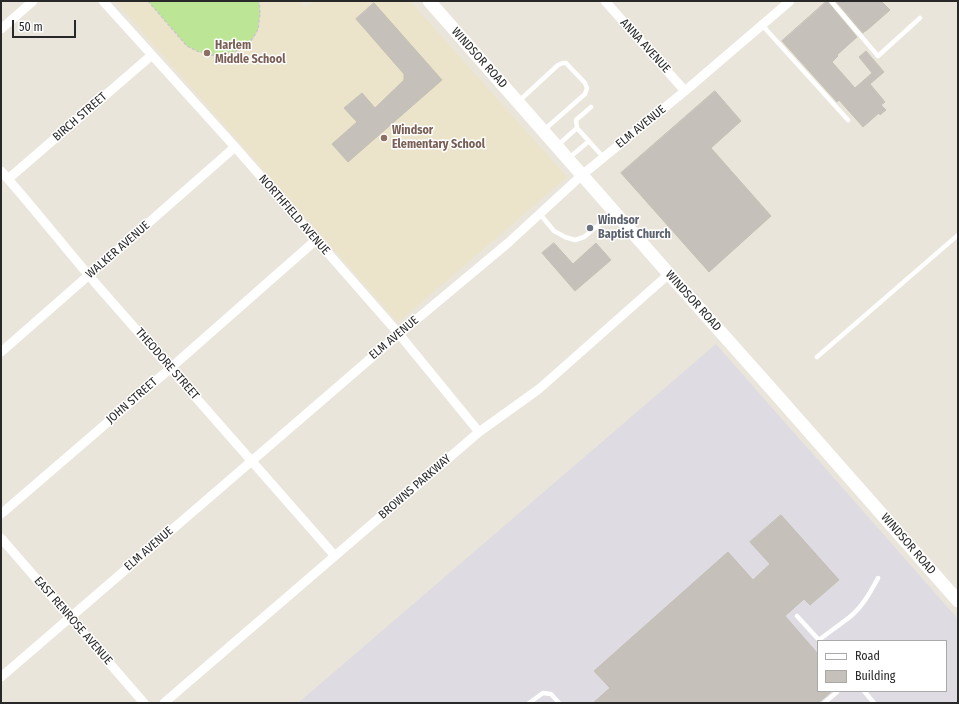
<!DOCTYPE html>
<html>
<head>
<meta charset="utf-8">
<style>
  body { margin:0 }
  #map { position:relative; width:959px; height:704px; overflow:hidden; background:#eae5da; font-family:"Fira Sans Condensed",sans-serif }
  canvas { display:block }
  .frame { position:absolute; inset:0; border:2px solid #282828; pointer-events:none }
  .legend { position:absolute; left:817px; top:640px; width:130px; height:52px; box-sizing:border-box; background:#fff; border:1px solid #a9a9a9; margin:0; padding:5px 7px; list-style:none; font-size:12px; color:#282828 }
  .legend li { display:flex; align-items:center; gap:8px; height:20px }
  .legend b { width:20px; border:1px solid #a9a9a9 }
  .scale { position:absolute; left:12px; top:20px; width:64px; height:18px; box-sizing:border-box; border:2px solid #282828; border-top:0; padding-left:5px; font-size:12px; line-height:14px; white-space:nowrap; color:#282828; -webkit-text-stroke:3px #fff; paint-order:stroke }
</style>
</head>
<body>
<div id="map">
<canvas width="959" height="704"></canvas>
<div class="frame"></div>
<ul class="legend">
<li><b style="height:5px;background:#fff"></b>Road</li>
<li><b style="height:11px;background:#c5c1ba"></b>Building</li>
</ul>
<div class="scale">50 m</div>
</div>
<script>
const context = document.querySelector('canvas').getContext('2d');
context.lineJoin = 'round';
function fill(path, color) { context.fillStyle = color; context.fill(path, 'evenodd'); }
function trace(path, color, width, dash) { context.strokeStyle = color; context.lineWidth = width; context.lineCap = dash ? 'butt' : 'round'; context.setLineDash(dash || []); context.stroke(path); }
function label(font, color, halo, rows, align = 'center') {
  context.font = font + ' "Fira Sans Condensed",sans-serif'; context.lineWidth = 3; context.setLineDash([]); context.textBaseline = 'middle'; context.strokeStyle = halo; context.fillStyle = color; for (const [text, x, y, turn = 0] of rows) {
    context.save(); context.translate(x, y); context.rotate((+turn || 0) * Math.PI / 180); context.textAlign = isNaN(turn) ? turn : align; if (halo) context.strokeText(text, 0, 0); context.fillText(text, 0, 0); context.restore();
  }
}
const industrial = new Path2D(`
  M 716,344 L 958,619 L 958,703 L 298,703 ZM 818,641 L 946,641 L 946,691 L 818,691 Z`);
const education = new Path2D(`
  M 115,1 L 300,1 L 306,7 L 314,1 L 410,1 L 567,177 L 401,320 L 397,321 Z`);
const pitch = new Path2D(`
  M 148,1 L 259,1 L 260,13 L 258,29 L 253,38 L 244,48 L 222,56 L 209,55 L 197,51 L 187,46 Z`);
const building = new Path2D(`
  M 827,1 L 857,37 L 837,55 L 838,56 L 832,62 L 855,88 L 872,73 L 859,57 L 866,51 L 884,72 L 870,84 L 885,102 L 881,105 L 886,110 L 880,115 L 879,113 L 863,127 L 839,100 L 837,102 L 782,41 Z
  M 836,1 L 881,1 L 890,10 L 866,31 L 865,31 L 863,33 Z
  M 374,3 L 442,80 L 348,162 L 332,144 L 357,122 L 344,108 L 362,93 L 375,108 L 404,80 L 404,74 L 356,19 Z
  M 715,91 L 741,121 L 711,148 L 771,216 L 709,272 L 621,173 Z
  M 554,243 L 573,264 L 596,243 L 611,260 L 575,291 L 542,253 Z
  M 781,515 L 839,580 L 810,605 L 804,599 L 785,616 L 818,654 L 818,691 L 832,691 L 818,703 L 593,703 L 610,688 L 594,671 L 728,552 L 753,580 L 770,564 L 750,542 Z`);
const path = new Path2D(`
  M 148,1 L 187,46 L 197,51 L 209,55 L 222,56 L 244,48 L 253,38 L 258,29 L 260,13 L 259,1`);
const lane = new Path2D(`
  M 831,1 L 878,56 L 920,18
  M 762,25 L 848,120
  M 519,101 L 558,65 L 563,63 L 566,63 L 585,83 L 587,88 L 585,94 L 544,130
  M 577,128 L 576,120 L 591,107
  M 557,146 L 577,128 L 604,158
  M 569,158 L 589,141
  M 540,214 L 554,231 L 565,237 L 575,240 L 584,237 L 613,213
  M 817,357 L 958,235
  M 797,616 L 819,640
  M 819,641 L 819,640 C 829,632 841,624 851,616 C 863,606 871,591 878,578
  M 864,691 L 874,703
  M 529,703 L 543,693 L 551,694 L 559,703
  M 824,703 L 837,692`);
const street = new Path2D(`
  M 103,1 L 235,147 L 399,334 L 479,432
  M 605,1 L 685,91
  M 1,29 L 33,1
  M 1,171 C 34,208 64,247 97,285 C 176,375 256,465 335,556
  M 8,179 L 152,55
  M 1,352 L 235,147
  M 1,514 L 166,372 L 316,240
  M 1,538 L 144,703
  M 1,677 L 399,334 L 508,243 L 582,175 L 685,91 L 790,1
  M 164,703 L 479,432 L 539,389 L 669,274`);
const secondary = new Path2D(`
  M 429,1 L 669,274 L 775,393 L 958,601`);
const markers = [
  [207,53,4,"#8d6e63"],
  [384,138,4,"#8d6e63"],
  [590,228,4,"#6b7280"]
];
const educationNames = [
  ["Harlem",215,46],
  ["Middle School",215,60],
  ["Windsor",392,131],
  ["Elementary School",392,145]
];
const streetNames = [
  ["ANNA AVENUE",645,46,48],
  ["WINDSOR ROAD",479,58,48],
  ["BIRCH STREET",80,117,-41],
  ["ELM AVENUE",641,127,-39],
  ["NORTHFIELD AVENUE",294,215,49],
  ["WALKER AVENUE",118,250,-41],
  ["WINDSOR ROAD",693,301,48],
  ["ELM AVENUE",394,338,-40],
  ["THEODORE STREET",167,364,49],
  ["JOHN STREET",132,401,-41],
  ["BROWNS PARKWAY",415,487,-41],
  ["WINDSOR ROAD",908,544,49],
  ["ELM AVENUE",149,549,-41],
  ["EAST RENROSE AVENUE",73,621,49]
];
const worshipNames = [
  ["Windsor",598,221],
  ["Baptist Church",598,235]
];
fill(industrial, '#dedbe2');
fill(education, '#ebe3ca');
fill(pitch, '#bce595');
fill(building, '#c5c1ba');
trace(building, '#c5c0b4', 1);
trace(path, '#c7c7c7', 1.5, [3, 2]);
trace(lane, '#fff', 4.5);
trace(street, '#fff', 9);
trace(secondary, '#fff', 13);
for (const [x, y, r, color] of markers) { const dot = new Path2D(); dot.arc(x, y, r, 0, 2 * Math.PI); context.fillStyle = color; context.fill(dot); trace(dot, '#fff', 1.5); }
label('bold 12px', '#785e54', '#fff', educationNames, 'left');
label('12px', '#282828', '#fff', streetNames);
label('bold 12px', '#5b616d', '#fff', worshipNames, 'left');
</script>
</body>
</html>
